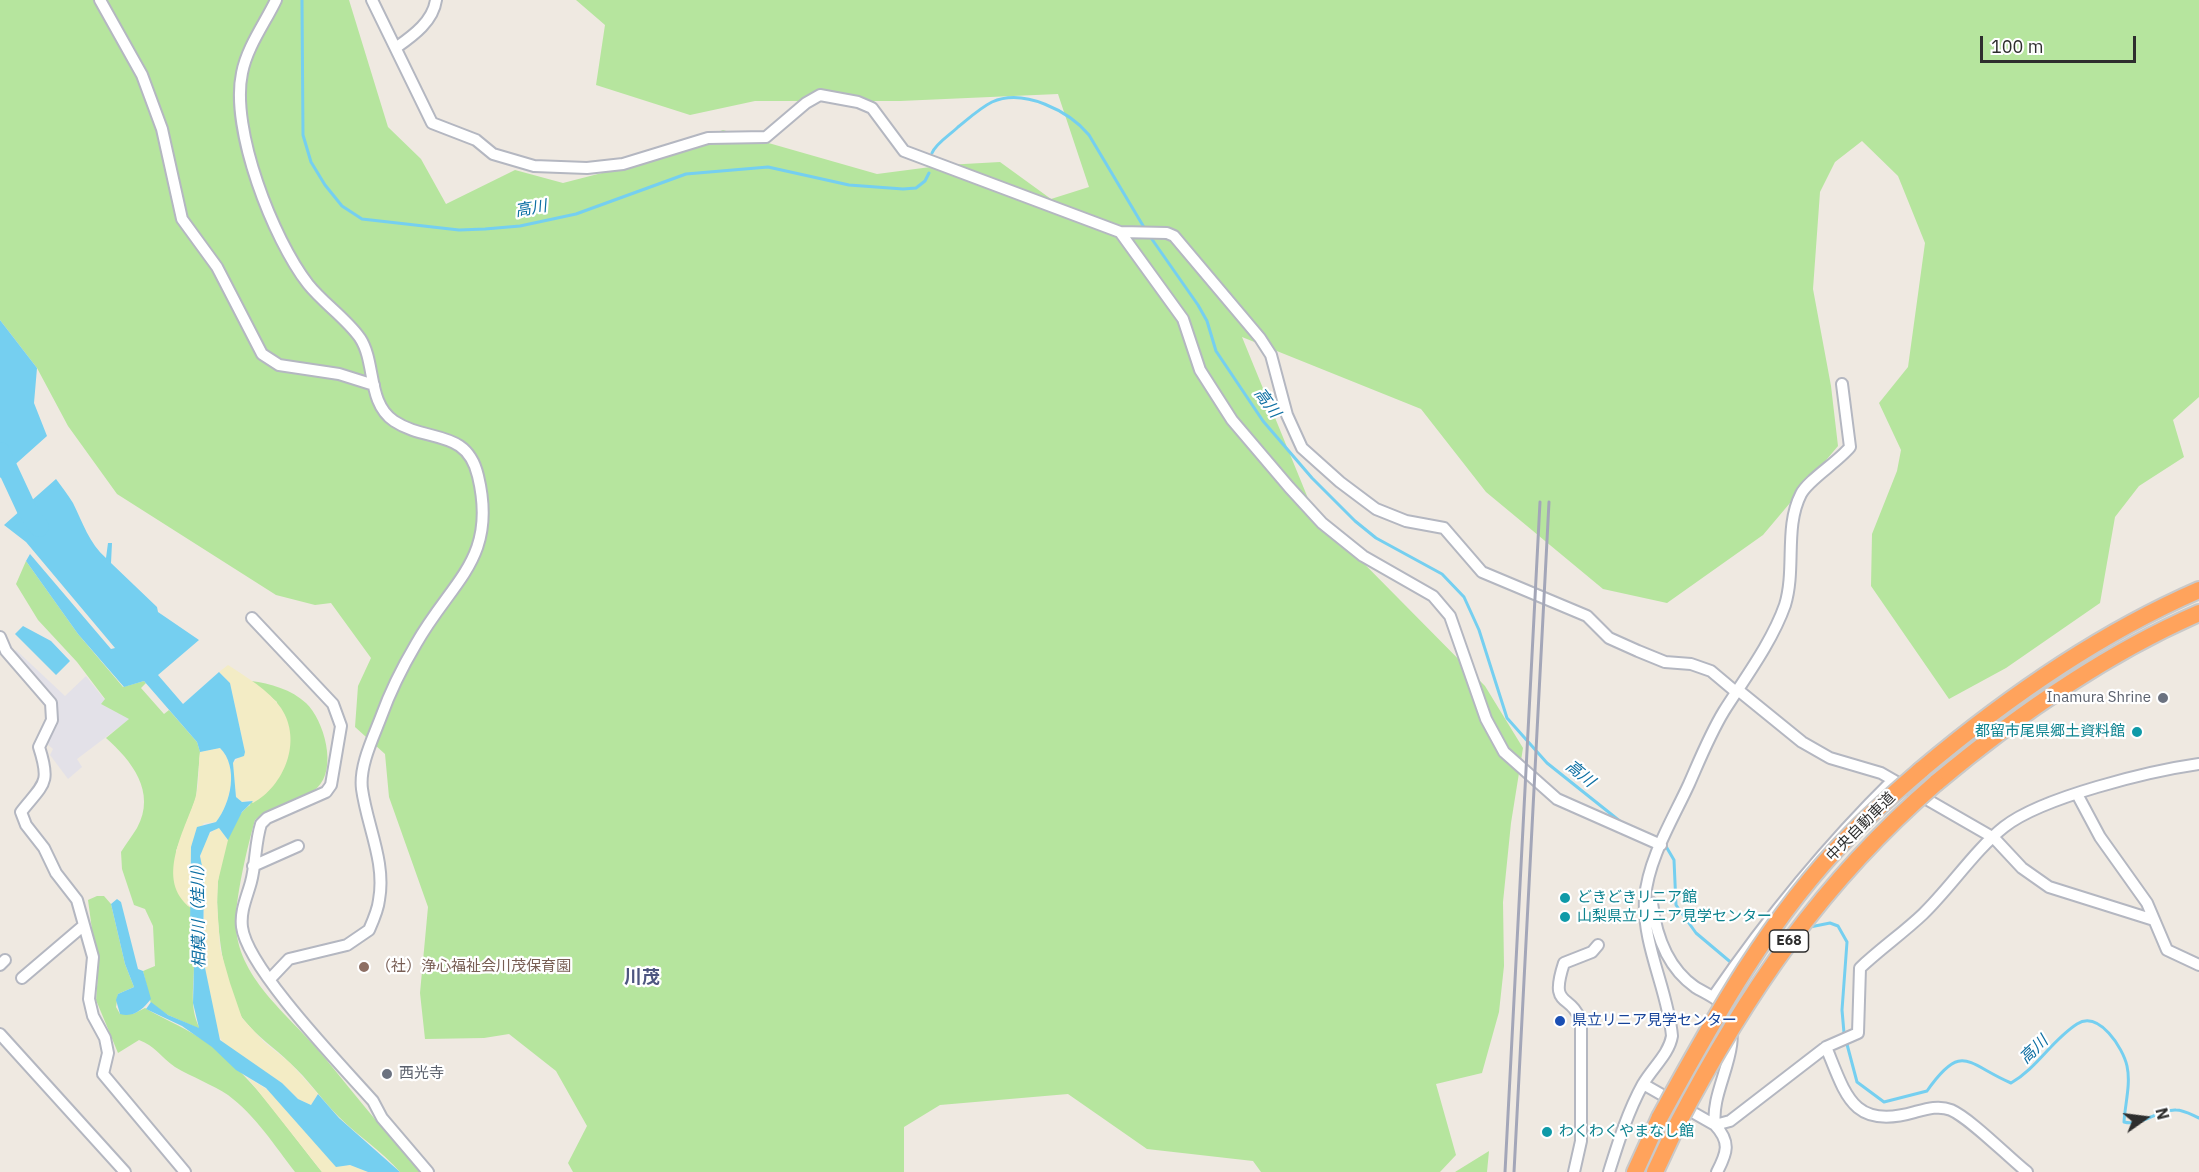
<!DOCTYPE html>
<html>
<head>
<meta charset="utf-8">
<style>
  body { margin:0 }
  #map { position:relative; width:2199px; height:1172px; overflow:hidden; background:#efe9e1; font-family:"IBM Plex Sans",sans-serif }
  canvas { display:block }
  .north { position:absolute; left:2115px; top:1088px; width:60px; height:60px; -webkit-text-stroke:4px #fff; paint-order:stroke; rotate:76deg; font-size:16px; font-weight:700; line-height:24px; text-align:center; color:#2e2e2e }
  .north::after { content:''; display:block; margin:auto; width:21px; height:27px; background:#2e2e2e; clip-path:polygon(50% 0,100% 100%,50% 72%,0 100%) }
  .scale { position:absolute; left:1980px; top:36px; width:156px; height:27px; box-sizing:border-box; border:3px solid #2e2e2e; border-top:0; padding-left:8px; font-size:18px; line-height:21px; white-space:nowrap; color:#2e2e2e; -webkit-text-stroke:4px #fff; paint-order:stroke }
</style>
</head>
<body>
<div id="map">
<canvas width="2199" height="1172"></canvas>
<div class="north">N</div>
<div class="scale">100 m</div>
</div>
<script>
const context = document.querySelector('canvas').getContext('2d');
context.lineJoin = 'round';
function fill(path, color) { context.fillStyle = color; context.fill(path, 'evenodd'); }
function trace(path, color, width, dash) { context.strokeStyle = color; context.lineWidth = width; context.lineCap = dash ? 'butt' : 'round'; context.setLineDash(dash || []); context.stroke(path); }
function label(font, color, halo, rows, align = 'center') {
  context.font = font + ' "IBM Plex Sans","Noto Sans JP",sans-serif'; context.lineWidth = 4.5; context.setLineDash([]); context.textBaseline = 'middle'; context.strokeStyle = halo; context.fillStyle = color; for (const [text, x, y, turn = 0] of rows) {
    context.save(); context.translate(x, y); context.rotate((+turn || 0) * Math.PI / 180); context.textAlign = isNaN(turn) ? turn : align; if (halo) context.strokeText(text, 0, 0); context.fillText(text, 0, 0); context.restore();
  }
}
const industrial = new Path2D(`
  M 16,650 L 65,696 L 86,676 L 105,700 L 101,704 L 130,719 L 77,759 L 82,767 L 68,779 L 50,755 L 53,749 L 46,743 L 58,719 L 56,701 L 11,654 Z`);
const green = new Path2D(`
  M 0,0 L 349,0 L 388,127 L 421,159 L 446,204 L 515,170 L 563,183 L 629,166 L 723,130 L 877,174 L 946,165 L 1000,162 L 1051,199 L 1089,187 L 1058,94 L 900,101 L 755,101 L 690,115 L 596,85 L 605,25 L 576,0 L 2199,0 L 2199,397 L 2173,420 L 2184,457 L 2139,486 L 2115,517 L 2100,603 L 2006,668 L 1949,699 L 1871,586 L 1872,534 L 1897,471 L 1901,450 L 1879,403 L 1908,367 L 1925,243 L 1898,176 L 1862,141 L 1835,162 L 1820,192 L 1813,289 L 1831,386 L 1838,446 L 1763,535 L 1667,603 L 1603,589 L 1486,492 L 1421,409 L 1242,337 L 1314,513 L 1485,686 L 1523,748 L 1511,823 L 1503,902 L 1504,966 L 1499,1012 L 1482,1073 L 1436,1084 L 1456,1155 L 1440,1172 L 1261,1172 L 1253,1161 L 1147,1149 L 1068,1094 L 940,1105 L 904,1127 L 904,1172 L 573,1172 L 568,1163 L 587,1126 L 556,1071 L 509,1034 L 484,1038 L 425,1039 L 420,993 L 428,907 L 389,797 L 385,754 L 355,727 L 358,686 L 371,658 L 331,603 L 315,605 L 276,595 L 117,494 L 68,426 L 37,368 L 0,320 Z
  M 26,561 L 78,634 L 123,687 L 144,681 L 146,683 L 141,688 L 164,714 L 169,710 L 197,742 L 200,752 L 196,798 L 176,851 L 187,905 L 191,908 C 190,928 194,945 194,964 C 194,987 189,1008 200,1029 L 168,1015 L 151,1004 L 143,971 L 155,966 L 153,926 L 145,909 L 134,905 L 122,869 L 121,852 C 126,844 132,836 137,828 C 157,792 131,760 106,738 L 129,719 L 101,704 L 105,699 L 77,662 L 38,620 L 16,584 Z
  M 251,681 C 270,683 292,690 306,703 C 324,720 338,769 317,788 C 299,803 273,804 255,820 C 248,844 234,903 236,927 C 239,981 293,1018 324,1057 C 356,1096 387,1135 421,1172 L 400,1172 C 382,1151 358,1136 339,1117 C 322,1100 308,1079 290,1063 C 275,1048 257,1037 244,1020 C 223,992 213,908 219,874 C 224,851 230,819 250,805 L 277,702 Z
  M 97,896 L 104,896 L 111,904 L 125,964 L 134,987 L 118,994 L 116,1007 L 120,1014 L 133,1014 L 145,1008 C 167,1021 189,1029 209,1044 C 255,1079 286,1127 322,1172 L 295,1172 C 275,1146 255,1115 228,1095 C 213,1085 192,1077 175,1067 C 161,1057 155,1046 139,1040 L 118,1053 L 96,1000 L 98,974 L 88,900 Z
  M 1489,1151 L 1487,1172 L 1455,1172 Z`);
const sand = new Path2D(`
  M 228,665 C 246,677 269,690 281,708 C 303,741 284,786 253,803 L 249,800 L 242,802 L 236,797 L 233,763 L 245,752 L 230,683 L 219,672 Z
  M 220,748 C 239,767 231,803 216,822 L 204,823 C 184,846 192,878 191,908 C 154,881 185,830 195,799 C 200,785 198,767 200,752 Z
  M 219,828 L 228,840 L 218,881 L 217,902 L 220,948 L 230,983 L 242,1018 L 264,1042 L 290,1063 L 318,1094 L 311,1105 L 298,1099 L 282,1083 L 227,1047 C 198,1017 206,916 203,875 C 203,867 199,861 201,853 C 203,842 208,831 219,828 Z
  M 247,1077 L 271,1092 L 336,1166 L 350,1165 L 368,1172 L 322,1172 Z`);
const water = new Path2D(`
  M 0,320 L 37,368 L 34,403 L 47,436 L 0,478 Z
  M 56,479 C 62,487 68,495 73,503 C 83,523 89,543 106,558 L 108,543 L 112,543 L 111,563 L 157,607 L 158,612 L 199,640 L 158,675 L 183,704 L 219,672 L 230,683 L 245,752 L 244,756 L 235,759 L 233,763 L 236,797 L 242,802 L 253,801 L 242,812 L 228,840 L 219,828 L 210,832 L 200,856 L 204,876 L 203,958 L 220,1040 L 282,1083 L 298,1099 L 311,1105 L 318,1094 L 339,1118 L 400,1172 L 368,1172 L 350,1165 L 336,1167 L 266,1088 L 236,1070 L 212,1047 L 182,1026 L 146,1009 L 151,1002 L 168,1015 L 199,1028 L 193,1003 L 194,965 L 190,932 L 191,847 L 197,827 L 216,822 C 231,803 239,767 220,748 L 200,752 L 197,742 L 144,681 L 124,687 L 78,634 L 26,561 L 30,554 L 111,649 L 115,648 L 26,542 L 4,525 Z
  M 23,626 L 51,641 L 70,661 L 56,675 L 15,634 Z
  M 117,899 L 121,902 L 138,969 L 143,971 L 151,999 C 143,1009 134,1018 120,1014 L 116,1000 L 118,994 L 134,987 L 125,964 L 111,904 Z`);
const stream = new Path2D(`
  M 302,0 L 303,135 L 311,162 L 325,185 L 342,206 L 362,219 L 459,230 L 485,229 L 520,226 L 576,214 L 686,174 L 768,167 L 849,185 L 903,189 L 916,188 L 925,181 L 929,173
  M 932,153 C 936,143 950,135 958,127 C 968,119 980,108 992,102 C 1024,88 1069,111 1089,135 L 1145,229
  M 1149,235 L 1198,305 L 1207,321 L 1216,351 L 1263,421 L 1312,478 L 1355,521 L 1376,538 L 1442,574 L 1464,597 L 1479,630 L 1507,718 L 1547,763 L 1621,822
  M 1664,843 L 1674,860 L 1676,905 L 1696,933 L 1734,965
  M 1810,927 L 1830,923 L 1838,926 L 1847,942 L 1842,1010 L 1844,1033 L 1857,1082 L 1884,1102 L 1927,1091 C 1962,1041 1967,1064 2011,1083 C 2037,1068 2052,1040 2077,1024 C 2099,1010 2123,1048 2127,1066 C 2131,1084 2125,1104 2124,1122 C 2141,1127 2158,1109 2176,1110 C 2184,1110 2192,1115 2199,1118
  M 1769,946 L 1784,937`);
const river = new Path2D(`
  M 0,452 L 27,510 L 39,527`);
const minor = new Path2D(`
  M 100,0 L 142,75 L 162,129 L 182,219 L 217,267 L 262,354 L 279,365 L 339,374 L 374,385
  M 372,0 L 432,123 L 476,140 L 493,154 L 534,166 L 587,168 L 623,164 L 708,138 L 766,137 L 806,103 L 820,95 L 858,102 L 872,108 L 904,151 L 1120,232 L 1183,319 L 1200,370 L 1232,420 L 1289,487 L 1322,523 L 1363,556 L 1433,596 L 1450,616 L 1486,719 L 1504,752 L 1557,799 L 1661,845
  M 397,47 C 414,35 433,21 436,0
  M 1120,232 L 1167,233 L 1174,236 L 1260,338 L 1271,355 L 1287,415 L 1302,448 L 1340,482 L 1376,509 L 1406,521 L 1444,528 L 1482,572 L 1587,616 L 1609,638 L 1638,651 L 1665,662 L 1691,664 L 1711,671 L 1736,692
  M 252,618 L 333,704 L 341,726 L 331,785 L 326,792 L 267,818 L 261,824 C 255,843 256,863 251,882 C 247,897 240,911 242,927 C 247,968 342,1066 373,1101 L 382,1118 L 428,1172
  M 0,637 L 6,651 L 51,703 L 52,720 L 39,747 C 51,784 44,783 21,812 L 26,825 L 44,848 L 56,873 L 77,900 L 93,957 L 89,999 L 93,1016 L 105,1038 L 108,1053 L 103,1074 L 185,1172
  M 1738,690 L 1802,742 L 1830,758 L 1881,773 L 1994,838 L 2022,868 L 2049,887 L 2154,920
  M 2077,794 L 2100,837 L 2147,903 L 2167,950 L 2199,965
  M 253,866 L 298,846
  M 1652,903 C 1656,935 1668,968 1695,987 C 1706,994 1721,999 1727,1012 C 1744,1050 1710,1089 1715,1125
  M 0,965 L 5,960
  M 22,978 L 83,926
  M 270,979 L 289,959 L 347,945 L 369,930 C 373,921 378,910 379,900 C 386,862 367,826 362,789 C 359,766 373,738 381,717 C 390,692 403,666 416,644 C 452,580 498,559 478,476 C 467,428 427,443 394,421 C 367,403 376,362 360,338 C 346,318 323,303 308,284 C 273,239 230,129 242,73 C 247,47 265,23 276,0
  M 1713,997 C 1768,917 1824,848 1893,780
  M 0,1034 L 125,1172
  M 1826,1047 C 1846,1096 1853,1130 1915,1112 C 1926,1109 1939,1105 1951,1110 C 1971,1119 2007,1156 2027,1172
  M 1643,1084 L 1715,1125 C 1731,1142 1727,1153 1717,1172
  M 1715,1125 L 1730,1121 L 1826,1047 L 1858,1033 L 1860,968 C 1880,949 1903,933 1923,914 C 1950,888 1975,850 2004,827 C 2042,797 2150,771 2199,764
  M 1574,1172 L 1581,1141 L 1581,1021 C 1570,992 1549,1009 1564,963 L 1592,952 L 1598,945
  M 1609,1172 C 1618,1143 1628,1111 1643,1084 C 1653,1067 1669,1054 1672,1036 C 1668,990 1642,945 1645,898 C 1648,859 1673,819 1689,784 C 1700,759 1710,734 1724,711 C 1745,678 1772,642 1785,605 C 1796,569 1784,527 1801,494 C 1808,480 1838,462 1850,447 L 1842,384`);
const highway = new Path2D(`
  M 1921,770 C 2005,699 2098,634 2199,590
  M 1936,783 C 2016,716 2103,655 2199,613
  M 1635,1172 L 1660,1117
  M 1655,1172 L 1676,1127`);
const rail = new Path2D(`
  M 1505,1172 L 1540,502
  M 1514,1172 L 1549,502`);
const highwayBridge = new Path2D(`
  M 1660,1117 C 1714,1018 1770,916 1850,835 C 1872,812 1897,791 1921,770
  M 1676,1127 C 1746,993 1822,882 1936,783`);
const markers = [
  [2163,698,6,"#6b7280"],
  [2137,732,6,"#0f9aa8"],
  [1565,898,6,"#0f9aa8"],
  [1565,917,6,"#0f9aa8"],
  [364,967,6,"#8d6e63"],
  [1560,1021,6,"#1a4fb4"],
  [387,1074,6,"#6b7280"],
  [1547,1132,6,"#0f9aa8"]
];
const shields = [
  [1789,941,39]
];
const shieldNames = [
  ["E68",1789,941]
];
const worshipNames = [
  ["Inamura Shrine",2151,698],
  ["西光寺",399,1074,"left"]
];
const cultureNames = [
  ["都留市尾県郷土資料館",2125,732,"right"],
  ["どきどきリニア館",1577,898],
  ["山梨県立リニア見学センター",1577,917],
  ["わくわくやまなし館",1559,1132]
];
const streetNames = [
  ["中央自動車道",1861,827,-45]
];
const educationNames = [
  ["（社）浄心福祉会川茂保育園",376,967]
];
const transitNames = [
  ["県立リニア見学センター",1572,1021]
];
const waterNames = [
  ["高川",531,209,-10],
  ["高川",1267,403,54],
  ["高川",1580,774,39],
  ["相模川（桂川）",199,912,-91],
  ["高川",2034,1050,-44]
];
const quarterNames = [
  ["川茂",642,978]
];
fill(industrial, '#e3e1e8');
fill(green, '#b6e59e');
fill(sand, '#f3ecc5');
fill(water, '#75cff0');
trace(stream, '#75cff0', 3);
trace(river, '#75cff0', 20);
trace(minor, '#b4b7c1', 14);
trace(highway, '#c9c9c9', 20);
trace(minor, '#fff', 10);
trace(highway, '#ffa35c', 16);
trace(rail, '#a3a6b8', 3);
trace(highwayBridge, '#c9c9c9', 20, []);
trace(highwayBridge, '#ffa35c', 16);
for (const [x, y, r, color] of markers) { const dot = new Path2D(); dot.arc(x, y, r, 0, 2 * Math.PI); context.fillStyle = color; context.fill(dot); trace(dot, '#fff', 2); }
for (const [x, y, w] of shields) { const box = new Path2D(); box.roundRect(x - w / 2, y - 11, w, 22, 4.5); context.fillStyle = '#fff'; context.fill(box); trace(box, '#2e2e2e', 1.5); }
label('bold 14px', '#2e2e2e', null, shieldNames);
label('15px', '#5b616d', '#fff', worshipNames, 'right');
label('15px', '#0d838f', '#fff', cultureNames, 'left');
label('15px', '#2e2e2e', '#fff', streetNames);
label('15px', '#785e54', '#fff', educationNames, 'left');
label('15px', '#164399', '#fff', transitNames, 'left');
label('italic 16px', '#0d6fa3', '#fff', waterNames);
label('bold 18px', '#4d5680', '#fff', quarterNames);
</script>
</body>
</html>
